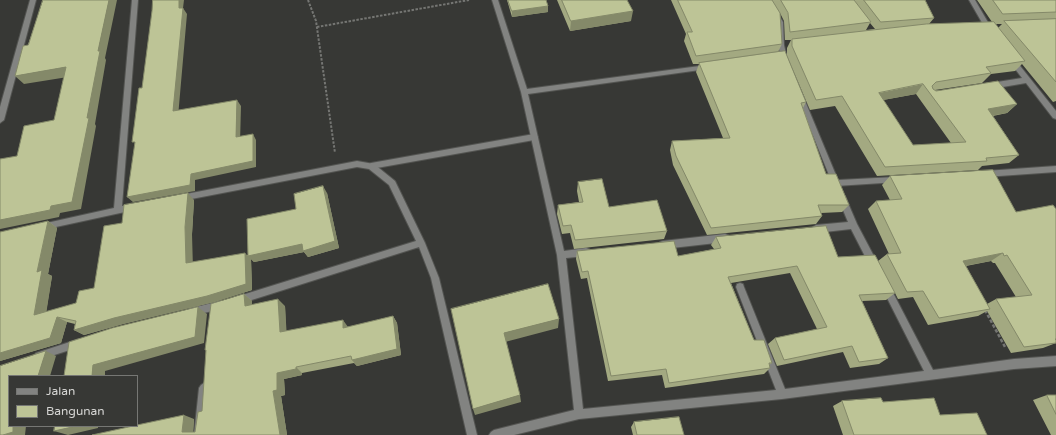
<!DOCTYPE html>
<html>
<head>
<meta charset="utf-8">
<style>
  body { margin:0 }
  #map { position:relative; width:1056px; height:435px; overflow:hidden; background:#373835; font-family:"Varela Round",sans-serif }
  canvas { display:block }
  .legend { position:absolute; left:8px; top:375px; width:130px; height:52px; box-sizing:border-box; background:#373835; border:1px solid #767774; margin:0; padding:5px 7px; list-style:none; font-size:12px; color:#d5d5d3 }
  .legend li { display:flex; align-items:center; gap:8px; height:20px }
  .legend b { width:20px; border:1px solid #767774 }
</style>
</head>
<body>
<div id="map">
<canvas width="1056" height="435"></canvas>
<ul class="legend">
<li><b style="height:5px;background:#828381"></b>Jalan</li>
<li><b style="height:11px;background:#bdc496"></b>Bangunan</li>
</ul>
</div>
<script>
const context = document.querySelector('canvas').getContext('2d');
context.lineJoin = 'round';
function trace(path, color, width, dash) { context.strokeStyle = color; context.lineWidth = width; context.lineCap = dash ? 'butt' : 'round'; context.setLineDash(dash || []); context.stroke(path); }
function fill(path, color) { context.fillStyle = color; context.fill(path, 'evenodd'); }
const pathFar1 = new Path2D(`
  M 308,0 L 316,21 L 335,153
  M 317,27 L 469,0`);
const path = new Path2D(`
  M 985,310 L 1005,347`);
const service = new Path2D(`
  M 534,134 L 538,137 L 534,140 L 371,169 L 367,166 L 371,163 Z`);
const minor = new Path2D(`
  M 30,0 L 36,0 L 4,120 L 0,123 L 0,107 Z
  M 132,0 L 138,0 L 122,206 L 134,204 L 137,205 L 138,207 L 137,209 L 134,210 L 42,230 L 39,229 L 38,227 L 39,225 L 42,224 L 114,208 Z
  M 492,0 L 498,0 L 527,89 L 707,65 L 710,67 L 707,69 L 528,94 L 564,251 L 586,248 L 589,249 L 590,252 L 589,255 L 586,256 L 566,258 L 583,409 L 776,390 L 736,287 L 737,284 L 740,283 L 743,284 L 744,287 L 785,389 L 924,371 L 882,288 L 883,285 L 886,284 L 889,285 L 933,370 L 1014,359 L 1056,356 L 1056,366 L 1014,369 L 782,399 L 579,419 L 514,435 L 489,435 L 491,432 L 494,430 L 574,410 L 557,255 L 521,92 Z
  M 764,0 L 770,0 L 783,22 L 784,45 L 788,62 L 787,64 L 785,64 L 782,62 L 778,45 L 777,22 Z
  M 969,0 L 975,0 L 993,31 L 992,33 L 988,33 Z
  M 1009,57 L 1013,57 L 1056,111 L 1056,119 L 1053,118 L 1026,83 L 991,89 L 989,88 L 988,86 L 989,84 L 991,83 L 1022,78 L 1009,61 Z
  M 800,93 L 803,96 L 838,180 L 895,177 L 898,178 L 899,180 L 898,182 L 836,186 L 833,185 L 797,96 Z
  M 357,161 L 374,164 L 395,181 L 425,243 L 439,278 L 477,435 L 467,435 L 431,278 L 419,247 L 239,304 L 236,303 L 235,300 L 236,297 L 239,296 L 416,241 L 389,185 L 369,169 L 357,167 L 181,201 L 178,200 L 177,198 L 178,196 L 181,195 Z
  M 1056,166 L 1056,172 L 985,177 L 982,176 L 981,174 L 982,172 L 985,171 Z
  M 842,195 L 845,196 L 857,224 L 877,262 L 878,265 L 877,268 L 874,269 L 871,268 L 851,229 L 816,233 L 813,231 L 812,229 L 813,227 L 816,225 L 848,222 L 838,198 L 839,196 Z
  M 725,234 L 728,235 L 729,238 L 728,241 L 725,242 L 663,249 L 660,248 L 659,245 L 660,242 L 663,241 Z
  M 220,301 L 223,302 L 224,305 L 223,308 L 220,309 L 192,316 L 189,315 L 188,312 L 189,309 L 192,308 Z
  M 79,339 L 82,340 L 84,343 L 82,346 L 39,360 L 36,359 L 34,356 L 36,353 Z
  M 204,383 L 207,385 L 209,388 L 204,435 L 194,435 L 199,388 L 201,385 Z`);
const wall = new Path2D(`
  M 507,0 L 546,0 L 548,6 L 548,12 L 512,17 Z
  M 557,0 L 627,0 L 631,21 L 570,31 Z
  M 671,0 L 925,0 L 934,18 L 929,24 L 992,22 L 977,0 L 1056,0 L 1056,101 L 1053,102 L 1022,64 L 1015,71 L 991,74 L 982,83 L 935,90 L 1017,104 L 1007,113 L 993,116 L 1019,155 L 1009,163 L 982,166 L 978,170 L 877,176 L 835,106 L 810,110 L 787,56 L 787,48 L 791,40 L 785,40 L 784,21 L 780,13 L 782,44 L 778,52 L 806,102 L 803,108 L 826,174 L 849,205 L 842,212 L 821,213 L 822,216 L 816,224 L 707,235 L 673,165 L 670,150 L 672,141 L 723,138 L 696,72 L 699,64 L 693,64 L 684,41 L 686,34 ZM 870,23 L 875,29 L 866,30 ZM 996,24 L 1002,24 L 998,28 ZM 916,94 L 951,143 L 913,145 L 883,100 Z
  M 890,176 L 1016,212 L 1056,209 L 1056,343 L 1043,348 L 1011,353 L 987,311 L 978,316 L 928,325 L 913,297 L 898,299 L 895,293 L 886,300 L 862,301 L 888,358 L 879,364 L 850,368 L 843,352 L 777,366 L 768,344 L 775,338 L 817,329 L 790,273 L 731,283 L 754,340 L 772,363 L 769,365 L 770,368 L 764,374 L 665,388 L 662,375 L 608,381 L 587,278 L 581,279 L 576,259 L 577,251 L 678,256 L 714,249 L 711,245 L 716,237 L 838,257 L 878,261 L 887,254 L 889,254 L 868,209 L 876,201 L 890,200 L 882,185 ZM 991,261 L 993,263 L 995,263 L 1016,297 L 996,299 L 987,304 L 966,266 Z
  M 578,182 L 609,207 L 667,231 L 664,239 L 574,249 L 570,233 L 562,234 L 557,214 L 558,205 L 579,202 L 577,191 Z
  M 327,193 L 339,248 L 308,257 L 304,252 L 254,262 L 251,259 L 252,290 L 214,302 L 123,324 L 84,335 L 74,330 L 75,324 L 67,322 L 61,343 L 0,361 L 48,221 L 57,228 L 48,274 L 52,276 L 46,312 L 76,303 L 94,288 L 122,223 L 194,200 L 192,234 L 192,262 L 248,255 L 296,209 Z
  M 244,294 L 252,301 L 252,305 L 285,306 L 286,331 L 348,327 L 393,316 L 397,323 L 401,355 L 357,366 L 354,363 L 302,373 L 302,375 L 284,379 L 285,395 L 281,396 L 287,435 L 92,435 L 194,419 L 193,432 L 195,432 Z
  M 1047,395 L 1056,395 L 1056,435 L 1051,435 L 1033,400 Z
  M 842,401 L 883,402 L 940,415 L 987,435 L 843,435 L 833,406 Z
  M 634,422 L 684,435 L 633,435 L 631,427 Z`);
const shadedWall = new Path2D(`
  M 109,0 L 117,0 L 105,58 L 106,60 L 95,124 L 96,126 L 81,209 L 60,213 L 59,217 L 0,229 L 0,220 L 51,206 L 87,118 L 98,51 Z
  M 179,0 L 184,0 L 183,8 L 187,14 L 178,117 L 173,111 Z
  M 548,6 L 548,12 L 512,17 L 512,11 Z
  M 633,11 L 631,21 L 570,31 L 571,21 Z
  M 66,67 L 74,76 L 24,84 L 15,76 Z
  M 923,84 L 916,94 L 872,102 L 879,93 Z
  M 237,100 L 241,106 L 240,143 L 236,137 Z
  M 1017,104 L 1007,113 L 979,118 L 988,109 Z
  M 253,134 L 256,140 L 256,167 L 195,180 L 195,191 L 133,202 L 127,197 L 191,174 Z
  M 323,186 L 327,193 L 339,248 L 308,257 L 304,252 L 254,262 L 251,259 L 252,290 L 214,302 L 123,324 L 84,335 L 74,330 L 245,253 L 248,256 Z
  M 188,193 L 194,200 L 192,234 L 193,269 L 186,263 L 185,227 Z
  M 48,221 L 57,228 L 48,274 L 52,276 L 45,321 L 34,315 L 37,272 Z
  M 1003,253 L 991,261 L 953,268 L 963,261 Z
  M 244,294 L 252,301 L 252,314 L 245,306 Z
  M 278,299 L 285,306 L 287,339 L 280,332 Z
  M 198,307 L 207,314 L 204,343 L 105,371 L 105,376 L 92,376 L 93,365 Z
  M 393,316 L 397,323 L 401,355 L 357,366 L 352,360 Z
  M 57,317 L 67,322 L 61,343 L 0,361 L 0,353 Z
  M 559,319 L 558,328 L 505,342 L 504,333 Z
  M 343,320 L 348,327 L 343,328 Z
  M 46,351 L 56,356 L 50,376 L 38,376 Z
  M 296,367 L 302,373 L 302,375 L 284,379 L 285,395 L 281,396 L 287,435 L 280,435 L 273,391 L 277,373 Z
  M 520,395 L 521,402 L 475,415 L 473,409 Z
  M 184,415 L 194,419 L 193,435 L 182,432 Z
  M 13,426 L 26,426 L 25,435 L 3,435 Z
  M 77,426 L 98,426 L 98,428 L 68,435 L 54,431 Z`);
const building = new Path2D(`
  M 43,0 L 109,0 L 98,51 L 100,51 L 87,118 L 89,118 L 72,202 L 51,206 L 50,210 L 0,220 L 0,159 L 17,156 L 24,126 L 54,120 L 66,67 L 15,76 L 23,46 L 28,45 Z
  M 153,0 L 179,0 L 179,8 L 183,8 L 173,111 L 237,100 L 236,137 L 253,134 L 253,161 L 191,174 L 190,185 L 127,197 L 135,142 L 132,142 L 134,127 L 139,88 L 142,88 L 152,11 Z
  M 508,0 L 546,0 L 548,6 L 512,11 Z
  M 562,0 L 627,0 L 633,11 L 571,21 Z
  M 678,0 L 772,0 L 780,13 L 782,44 L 696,56 L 687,32 L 692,32 Z
  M 781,0 L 854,0 L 871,22 L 790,32 L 788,13 Z
  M 864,0 L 925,0 L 934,18 L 881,22 Z
  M 993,0 L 1056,0 L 1056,12 L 1003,14 Z
  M 1056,19 L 1056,82 L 1004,21 Z
  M 994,22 L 1025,61 L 986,67 L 991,73 L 936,82 L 932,86 L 933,89 L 936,91 L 998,81 L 1017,104 L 988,109 L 1019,155 L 986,158 L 987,161 L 885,167 L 842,96 L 816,100 L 792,46 L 792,39 L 926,24 ZM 923,84 L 966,142 L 913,145 L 879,93 Z
  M 785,51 L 806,102 L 801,103 L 826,174 L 836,174 L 849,205 L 818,205 L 822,216 L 711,228 L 676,156 L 672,141 L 730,138 L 699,63 Z
  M 993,170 L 1016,212 L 1053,205 L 1056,209 L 1056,339 L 1055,339 L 1056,340 L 1056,343 L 1024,347 L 996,299 L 1032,295 L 1007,255 L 1004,256 L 1003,253 L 963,261 L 990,309 L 939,318 L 923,291 L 907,292 L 887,254 L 901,253 L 876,201 L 902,199 L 890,176 Z
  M 602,179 L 609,207 L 657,200 L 667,231 L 575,240 L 571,225 L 563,226 L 558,205 L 583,202 L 578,182 Z
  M 323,186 L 335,241 L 303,251 L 302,244 L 248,256 L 247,219 L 296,209 L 294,194 Z
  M 188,193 L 185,227 L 186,263 L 245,253 L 246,284 L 207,296 L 114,318 L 74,330 L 76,321 L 57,317 L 50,338 L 0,353 L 0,232 L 48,221 L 37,272 L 42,270 L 34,315 L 76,303 L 79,291 L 94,288 L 104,226 L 122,223 L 124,205 Z
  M 826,226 L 838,257 L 875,255 L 895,293 L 859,295 L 888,358 L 859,362 L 852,346 L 784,360 L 775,338 L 827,327 L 797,266 L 728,277 L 754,340 L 764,340 L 772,363 L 769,363 L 770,368 L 669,383 L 666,369 L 611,376 L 588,271 L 582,272 L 577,251 L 674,241 L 678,256 L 721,248 L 716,237 Z
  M 548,284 L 559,319 L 504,333 L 520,395 L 473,409 L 451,309 Z
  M 244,294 L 245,306 L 278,299 L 280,332 L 343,320 L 343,328 L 393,316 L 397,349 L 352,360 L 351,356 L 296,367 L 296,369 L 277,373 L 277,390 L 273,391 L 280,435 L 92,435 L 133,426 L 137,426 L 137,425 L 184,415 L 182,432 L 195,432 L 198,412 L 202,411 L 206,350 L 205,350 L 211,304 Z
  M 198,307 L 195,337 L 93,365 L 92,376 L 64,376 L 69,342 L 112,328 Z
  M 46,351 L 38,376 L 9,376 L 9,426 L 13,426 L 13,432 L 3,435 L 0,435 L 0,366 Z
  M 1047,395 L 1056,395 L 1056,414 Z
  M 881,398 L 883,402 L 934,398 L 940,415 L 977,413 L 987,435 L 854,435 L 842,401 Z
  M 679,417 L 684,435 L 637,435 L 634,422 Z
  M 55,426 L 77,426 L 54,431 Z`);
trace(service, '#535451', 2);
trace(minor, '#535451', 2);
trace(pathFar1, '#757673', 2, [2.5, 1.5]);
trace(path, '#757673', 2.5, [3.5, 2]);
fill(service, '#828381');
fill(minor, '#828381');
fill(wall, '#a3a981');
fill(shadedWall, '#848969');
fill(building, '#bdc496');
trace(building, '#848969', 1);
</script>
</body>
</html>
